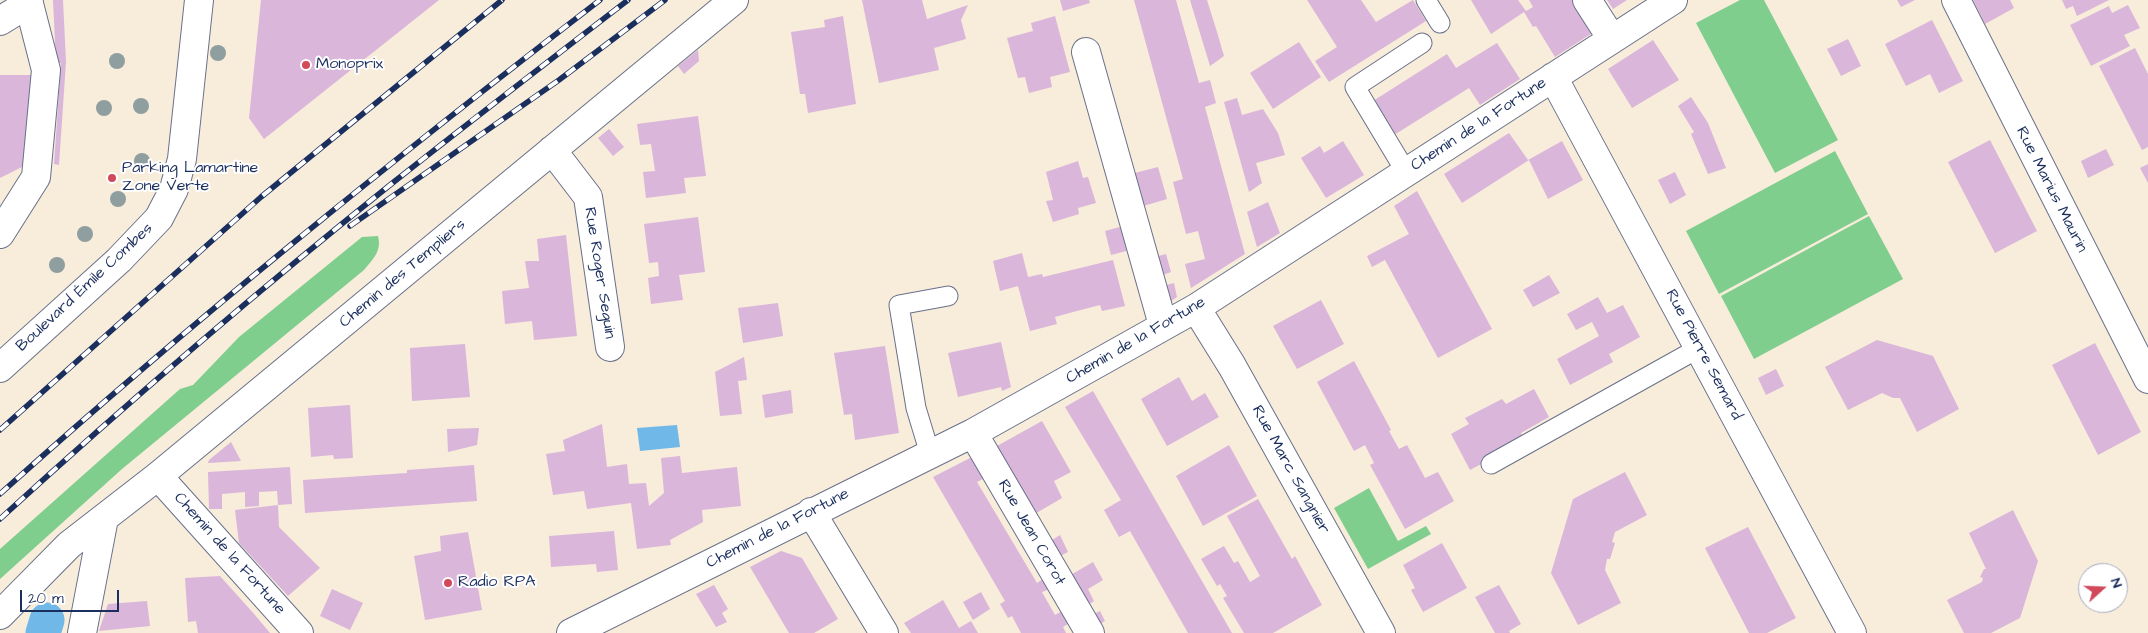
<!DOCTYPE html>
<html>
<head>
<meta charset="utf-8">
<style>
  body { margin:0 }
  #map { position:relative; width:2148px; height:633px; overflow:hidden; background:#f8ecdb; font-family:"Architects Daughter",sans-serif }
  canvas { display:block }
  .north { position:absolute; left:2078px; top:563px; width:50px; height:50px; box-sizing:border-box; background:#fff; border:1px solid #a4acbf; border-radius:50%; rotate:70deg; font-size:14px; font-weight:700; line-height:20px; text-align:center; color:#1b2f5e }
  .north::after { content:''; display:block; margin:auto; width:18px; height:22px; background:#d1495b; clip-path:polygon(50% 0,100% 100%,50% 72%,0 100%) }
  .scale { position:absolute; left:20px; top:590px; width:99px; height:22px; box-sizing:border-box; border:2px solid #1b2f5e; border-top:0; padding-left:6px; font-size:15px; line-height:18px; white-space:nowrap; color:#1b2f5e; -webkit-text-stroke:4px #fff; paint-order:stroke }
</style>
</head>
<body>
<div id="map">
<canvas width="2148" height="633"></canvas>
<div class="north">N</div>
<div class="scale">20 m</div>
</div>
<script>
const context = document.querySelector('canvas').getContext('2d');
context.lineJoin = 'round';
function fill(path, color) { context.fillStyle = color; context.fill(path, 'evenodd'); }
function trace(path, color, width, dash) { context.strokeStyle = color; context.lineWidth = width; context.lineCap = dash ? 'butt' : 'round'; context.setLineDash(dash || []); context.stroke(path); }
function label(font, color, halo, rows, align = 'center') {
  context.font = font + ' "Architects Daughter",sans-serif'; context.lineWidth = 4; context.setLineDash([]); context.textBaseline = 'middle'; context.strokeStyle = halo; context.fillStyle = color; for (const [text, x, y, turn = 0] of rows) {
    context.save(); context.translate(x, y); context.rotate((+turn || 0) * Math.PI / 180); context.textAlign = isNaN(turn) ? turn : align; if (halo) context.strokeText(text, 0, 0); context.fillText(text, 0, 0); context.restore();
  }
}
const green = new Path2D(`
  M 1740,0 L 1764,0 L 1838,140 L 1775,173 L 1696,23 Z
  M 1835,151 L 1868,214 L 1719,294 L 1686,231 Z
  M 1869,216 L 1903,279 L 1754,359 L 1721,296 Z
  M 378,236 C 382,251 373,259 364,270 L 122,469 L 0,579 L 0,549 L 180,389 L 193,385 L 239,337 L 362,237 Z
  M 1369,488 L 1398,541 L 1426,526 L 1431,534 L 1368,569 L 1334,508 Z`);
const water = new Path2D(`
  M 677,425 L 680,447 L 640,451 L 637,428 Z`);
const canal = new Path2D(`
  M 43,633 L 47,620`);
const building = new Path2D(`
  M 53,0 L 63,0 L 66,62 L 59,165 L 54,164 L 61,63 L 56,63 Z
  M 261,0 L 439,0 L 264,139 L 249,118 Z
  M 862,0 L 922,0 L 927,19 L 968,5 L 961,20 L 966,39 L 934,48 L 939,70 L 879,83 Z
  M 1060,0 L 1089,0 L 1090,3 L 1063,11 Z
  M 1134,0 L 1176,0 L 1199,83 L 1210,80 L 1216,103 L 1205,107 L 1245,254 L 1191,288 L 1185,264 L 1205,259 L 1198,231 L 1186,234 L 1173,182 L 1183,179 Z
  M 1190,0 L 1207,0 L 1217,32 L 1224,56 L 1210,66 Z
  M 1307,0 L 1361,0 L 1376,22 L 1413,0 L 1426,21 L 1329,82 L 1315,61 L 1337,47 Z
  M 1471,0 L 1518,0 L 1526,11 L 1533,7 L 1529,0 L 1573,0 L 1594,32 L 1555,57 L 1536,26 L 1533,27 L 1524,12 L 1491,34 Z
  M 1607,0 L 1627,0 L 1613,9 Z
  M 1897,0 L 1915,0 L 1901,7 Z
  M 1973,0 L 2010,0 L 2014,8 L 1985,24 Z
  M 2062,0 L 2109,0 L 2077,16 L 2073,6 L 2066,9 Z
  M 2128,5 L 2140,28 L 2124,35 L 2130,46 L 2091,66 L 2070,25 L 2109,6 L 2112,13 Z
  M 843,16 L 856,104 L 808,113 L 805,94 L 800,94 L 791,32 L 825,27 L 824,20 Z
  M 1055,16 L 1070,72 L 1050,77 L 1052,87 L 1029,93 L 1025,77 L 1018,78 L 1007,38 L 1033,31 L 1031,23 Z
  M 1932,20 L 1963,81 L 1939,93 L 1930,74 L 1906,86 L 1885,44 Z
  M 1848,39 L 1861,66 L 1841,76 L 1827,49 Z
  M 1653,40 L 1679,80 L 1632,108 L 1608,69 Z
  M 1299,42 L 1321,77 L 1273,109 L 1250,73 Z
  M 1497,43 L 1520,79 L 1480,105 L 1469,88 L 1394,135 L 1373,101 L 1447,54 L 1456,68 Z
  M 2135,48 L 2148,74 L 2148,147 L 2142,150 L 2099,66 Z
  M 698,50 L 699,61 L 684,74 L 678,66 Z
  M 0,75 L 36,75 L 30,163 L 0,178 Z
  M 1691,97 L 1708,123 L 1726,168 L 1708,174 L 1691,134 L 1694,132 L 1678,106 Z
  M 1237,98 L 1242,115 L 1263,109 L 1278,133 L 1285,155 L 1256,163 L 1262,183 L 1249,192 L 1224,102 Z
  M 698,116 L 706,176 L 684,178 L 686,193 L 646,198 L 643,172 L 655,171 L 651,144 L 640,145 L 637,124 Z
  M 609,129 L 624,147 L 613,156 L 598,138 Z
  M 1509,133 L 1528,160 L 1562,141 L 1583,180 L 1548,199 L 1529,160 L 1462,203 L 1444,174 Z
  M 1990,140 L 2037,231 L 1995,253 L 1948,162 Z
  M 1343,141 L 1364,175 L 1326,198 L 1301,158 L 1320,146 L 1324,153 Z
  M 2106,149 L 2114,165 L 2088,178 L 2081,161 Z
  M 1078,161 L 1083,178 L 1088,177 L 1096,203 L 1078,208 L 1079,214 L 1053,222 L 1046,201 L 1053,200 L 1046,172 Z
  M 2148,164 L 2148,183 L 2140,168 Z
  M 1158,167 L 1167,199 L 1140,207 L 1131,174 Z
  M 1675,172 L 1686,195 L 1670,204 L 1658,180 Z
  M 1417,191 L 1492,329 L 1438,358 L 1385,260 L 1372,267 L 1367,256 L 1409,234 L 1394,206 Z
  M 1268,202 L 1280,233 L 1257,247 L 1247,212 Z
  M 698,217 L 705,272 L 679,275 L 683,300 L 651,304 L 648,278 L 659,276 L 658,262 L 649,263 L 644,224 Z
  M 1123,226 L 1130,250 L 1111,255 L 1105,231 Z
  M 566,235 L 577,336 L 534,340 L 532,321 L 505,324 L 502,291 L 529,288 L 525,261 L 539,261 L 537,239 Z
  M 1022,253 L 1028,277 L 1042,274 L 1043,277 L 1113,260 L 1125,306 L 1102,311 L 1100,305 L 1073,312 L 1055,317 L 1057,324 L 1030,331 L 1018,286 L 1000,291 L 993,261 Z
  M 1166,254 L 1171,272 L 1160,276 L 1155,257 Z
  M 1549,275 L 1560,293 L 1533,307 L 1523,290 Z
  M 1174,283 L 1177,297 L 1167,304 L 1163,286 Z
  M 1598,297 L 1607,313 L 1623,305 L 1640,337 L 1609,354 L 1613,362 L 1570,385 L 1557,359 L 1599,336 L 1592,322 L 1576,330 L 1567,314 Z
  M 1321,300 L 1344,344 L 1297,369 L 1273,326 Z
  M 778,303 L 783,336 L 743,343 L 738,308 Z
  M 1877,340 L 1933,356 L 1959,409 L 1917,432 L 1900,398 L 1893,398 L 1882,393 L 1848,410 L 1825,367 Z
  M 1001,342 L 1011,387 L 1002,391 L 1001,387 L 958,397 L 948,353 Z
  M 2095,343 L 2141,432 L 2098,455 L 2052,365 Z
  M 465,344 L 470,397 L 412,401 L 410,348 Z
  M 885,346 L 899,433 L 855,440 L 852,414 L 844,415 L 834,353 Z
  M 744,357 L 747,380 L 738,381 L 742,414 L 720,416 L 715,372 Z
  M 1354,361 L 1391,430 L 1389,431 L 1399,449 L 1407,445 L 1425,478 L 1438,472 L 1454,501 L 1405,529 L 1370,465 L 1374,463 L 1365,445 L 1354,451 L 1317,382 Z
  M 1776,369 L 1784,386 L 1766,395 L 1758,378 Z
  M 1179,377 L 1192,401 L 1205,393 L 1219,417 L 1167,446 L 1141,399 Z
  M 1534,389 L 1549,417 L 1521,433 L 1525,441 L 1470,470 L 1451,434 L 1469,424 L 1465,418 L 1502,399 L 1506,404 Z
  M 791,390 L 793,413 L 765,418 L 762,395 Z
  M 1093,391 L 1195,569 L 1232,633 L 1188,633 L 1130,531 L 1119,537 L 1104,510 L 1121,500 L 1065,407 Z
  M 350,405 L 353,458 L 334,459 L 333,455 L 311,457 L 308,408 Z
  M 1042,421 L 1071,472 L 1054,481 L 1062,498 L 1033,515 L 997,446 Z
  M 602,424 L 607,467 L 627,464 L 629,484 L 646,483 L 649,506 L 664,493 L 661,458 L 680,456 L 682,473 L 737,467 L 741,506 L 702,510 L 703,522 L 670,540 L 671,545 L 637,549 L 631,503 L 587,509 L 584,491 L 553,495 L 546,454 L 565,451 L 563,440 Z
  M 479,428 L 477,445 L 448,452 L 447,429 Z
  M 231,442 L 241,461 L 208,463 L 209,460 Z
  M 1229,445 L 1257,496 L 1203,526 L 1176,476 Z
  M 974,456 L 987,477 L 977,482 L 1037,583 L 1046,577 L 1052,588 L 1042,592 L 1055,615 L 1064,610 L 1071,622 L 1063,627 L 1066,633 L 1021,633 L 1012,616 L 1008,618 L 1000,604 L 1005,601 L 933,477 Z
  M 474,465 L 477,501 L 305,513 L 303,480 L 407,473 L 407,470 Z
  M 290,467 L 292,504 L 278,505 L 279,527 L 320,568 L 288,596 L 239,543 L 235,510 L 278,505 L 277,491 L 259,492 L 259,506 L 245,507 L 245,492 L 222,494 L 222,509 L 209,509 L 208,472 Z
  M 1625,472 L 1647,515 L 1615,532 L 1612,542 L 1615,543 L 1610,559 L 1607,559 L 1605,570 L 1621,603 L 1578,625 L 1551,573 L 1573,499 Z
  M 1258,499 L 1292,559 L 1295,556 L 1322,605 L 1273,633 L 1244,633 L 1223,598 L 1227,596 L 1220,584 L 1217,586 L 1201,559 L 1224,546 L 1234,563 L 1238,561 L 1250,582 L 1260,576 L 1227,516 Z
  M 2013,510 L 2038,561 L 2020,618 L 1991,633 L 1964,633 L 1947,600 L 1982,582 L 1983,578 L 1980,577 L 1984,569 L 1986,569 L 1969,533 Z
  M 1748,527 L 1796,618 L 1767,633 L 1749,633 L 1705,548 Z
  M 614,531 L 618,570 L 597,572 L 596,564 L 551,567 L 549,536 Z
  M 468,532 L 482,610 L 425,620 L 414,556 L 441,551 L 440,536 Z
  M 1060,535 L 1068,552 L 1058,557 L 1049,542 Z
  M 1442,543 L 1467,588 L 1423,612 L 1411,590 L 1415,588 L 1403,565 Z
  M 781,551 L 802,558 L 838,619 L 814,633 L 789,633 L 750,567 Z
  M 1093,562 L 1103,580 L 1088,589 L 1094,601 L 1086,606 L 1069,576 Z
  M 220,576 L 255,615 L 270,633 L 198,633 L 196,621 L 188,622 L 185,578 Z
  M 714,585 L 728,609 L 722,613 L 727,622 L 716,627 L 696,594 Z
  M 1499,585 L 1521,624 L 1509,631 L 1510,633 L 1495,633 L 1475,597 Z
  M 332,589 L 363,603 L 350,630 L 320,616 Z
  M 981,592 L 990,609 L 973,620 L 963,602 Z
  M 943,600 L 959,628 L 971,621 L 978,633 L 911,633 L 904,623 Z
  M 147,601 L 150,626 L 99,631 L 108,604 Z
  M 1100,611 L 1105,621 L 1098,625 L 1092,615 Z`);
const service = new Path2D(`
  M 1426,0 L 1440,23
  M 1406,172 L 1355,87 L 1422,43
  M 930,454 L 916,408 L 899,305 L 948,296
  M 1491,464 L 1699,348`);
const minor = new Path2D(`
  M 1587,0 L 1612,39
  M 1956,0 L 2148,379
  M 0,21 L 29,3
  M 1086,52 L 1163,325
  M 1553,77 L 1852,633
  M 552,150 L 588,197 L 610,347
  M 0,234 L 36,177 L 46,70 L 28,0
  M 1196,308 L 1232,366 L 1381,633
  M 973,433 L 1090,633
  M 158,476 L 299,633
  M 811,512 L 884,633
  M 0,615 L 69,545 L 158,476 L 734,0
  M 82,633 L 104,518
  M 571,633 L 973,433 L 1196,308 L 1673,0`);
const secondary = new Path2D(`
  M 0,368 L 119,260 L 159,218 L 174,189 L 182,159 L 199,0`);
const rail = new Path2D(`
  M 350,226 L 559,80 L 665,0
  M 0,430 L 261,197 L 502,0
  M 0,494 C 193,320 395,158 600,0
  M 0,519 C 128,402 260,289 395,181 C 472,120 550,60 628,0`);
const trees = [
  [218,53],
  [117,61],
  [141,106],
  [104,108],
  [142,161],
  [118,199],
  [85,234],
  [57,265]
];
const markers = [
  [306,65,5,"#d1495b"],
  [112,178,5,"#d1495b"],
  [448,583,5,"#d1495b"]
];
const poiNames = [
  ["Monoprix",316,65],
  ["Parking Lamartine",122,169],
  ["Zone Verte",122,187],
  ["Radio RPA",458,583]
];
const streetNames = [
  ["Chemin de la Fortune",1479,125,-33],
  ["Rue Marius Maurin",2051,190,63],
  ["Rue Roger Seguin",599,273,81],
  ["Chemin des Templiers",403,274,-40],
  ["Boulevard Émile Combes",85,288,-43],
  ["Chemin de la Fortune",1136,341,-30],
  ["Rue Pierre Semard",1703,355,62],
  ["Rue Marc Sangnier",1290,470,61],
  ["Chemin de la Fortune",778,529,-27],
  ["Rue Jean Corot",1031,533,60],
  ["Chemin de la Fortune",229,554,48]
];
fill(green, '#80ce8d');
fill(water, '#6fb8e7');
trace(canal, '#6fb8e7', 35);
fill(building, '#dab6da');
trace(service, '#68718a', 21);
trace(minor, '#68718a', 30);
trace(secondary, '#68718a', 30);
trace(service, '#fff', 19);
trace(minor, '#fff', 28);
trace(secondary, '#fff', 28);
trace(rail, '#1b2f5e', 5.5);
trace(rail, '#fff', 4, [11]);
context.fillStyle = '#8f9e9e';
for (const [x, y] of trees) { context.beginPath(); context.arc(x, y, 8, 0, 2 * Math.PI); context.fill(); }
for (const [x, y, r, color] of markers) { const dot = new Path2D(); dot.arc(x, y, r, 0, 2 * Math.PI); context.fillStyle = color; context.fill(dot); trace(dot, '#fff', 2); }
label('16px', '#1b2f5e', '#fff', poiNames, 'left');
label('16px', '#1b2f5e', '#fff', streetNames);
</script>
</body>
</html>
